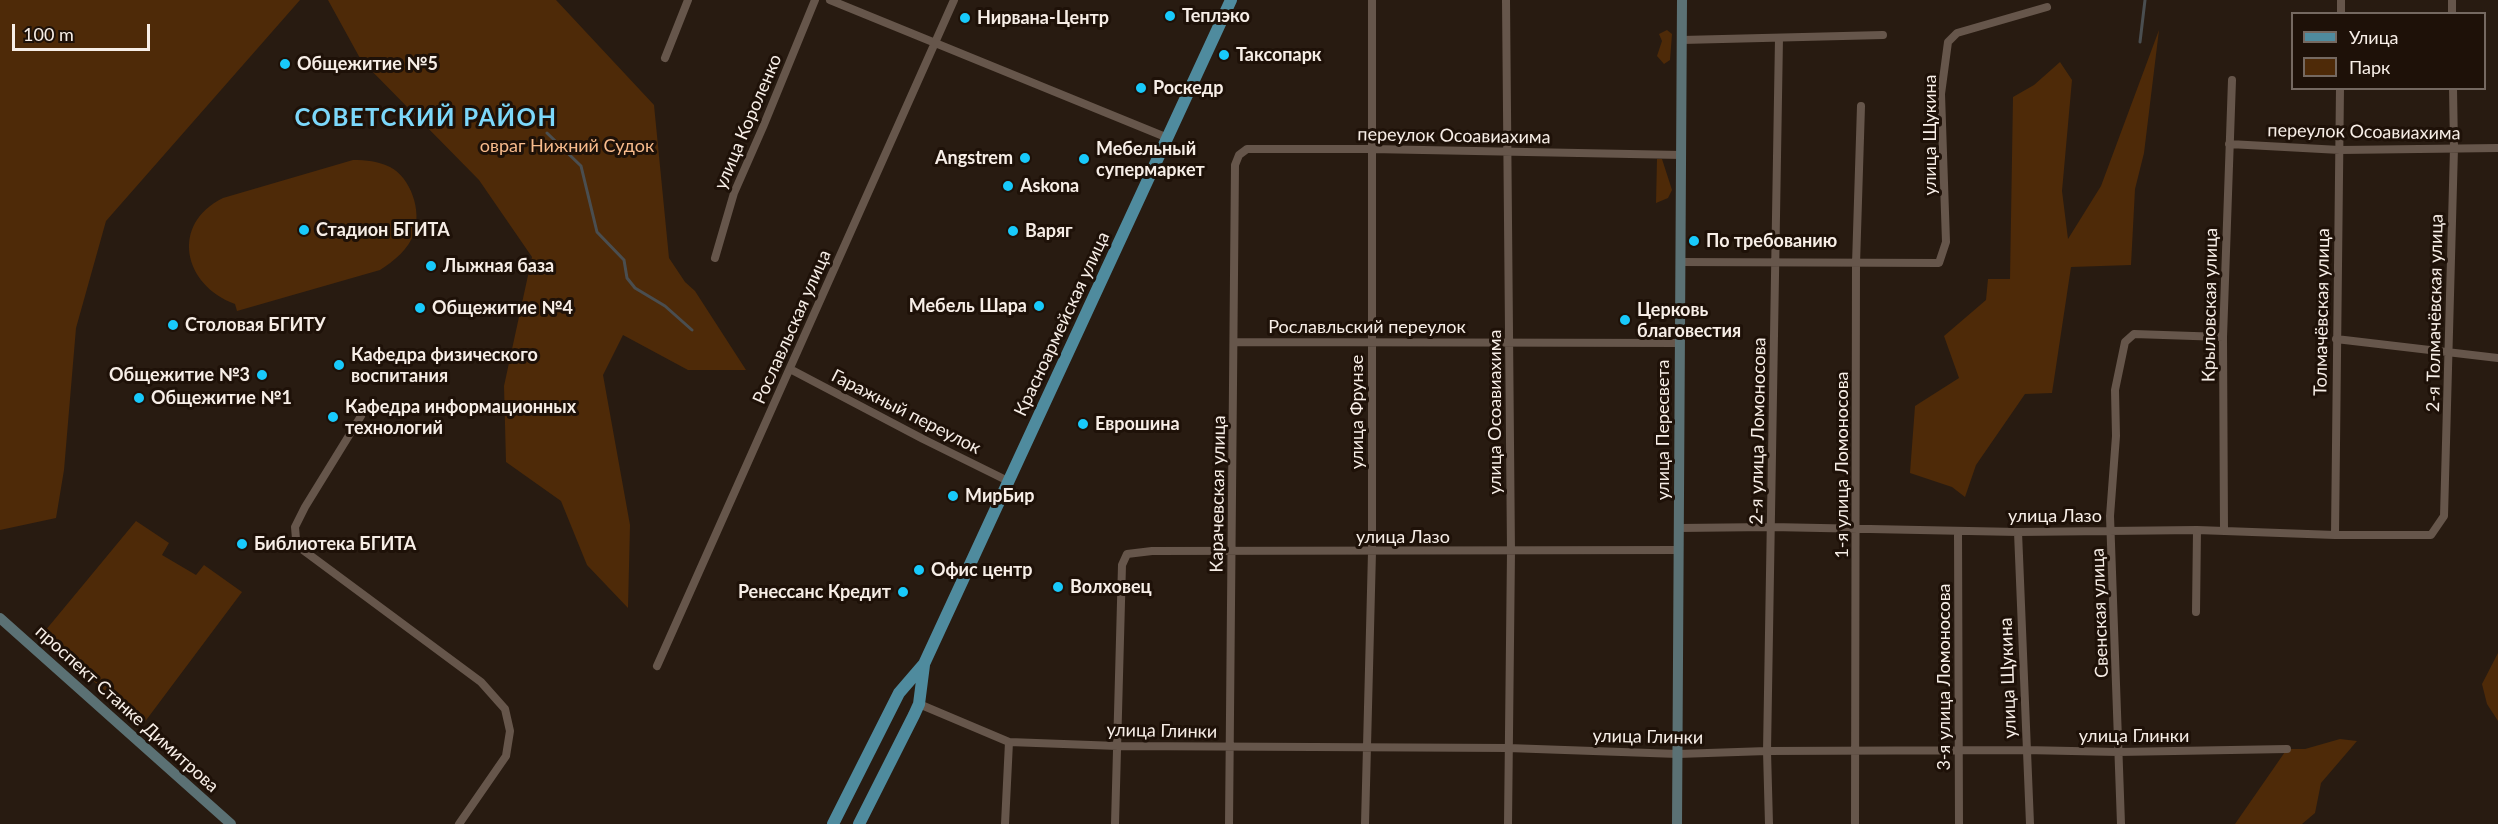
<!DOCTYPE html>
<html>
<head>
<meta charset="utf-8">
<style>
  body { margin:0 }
  #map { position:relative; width:2498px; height:824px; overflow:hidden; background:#281b11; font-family:Lato,sans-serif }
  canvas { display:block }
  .legend { position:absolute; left:2291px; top:12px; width:195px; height:78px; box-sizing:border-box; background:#1e1108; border:2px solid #756961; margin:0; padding:8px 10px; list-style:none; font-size:18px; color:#f7eee7 }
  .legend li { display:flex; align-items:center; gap:12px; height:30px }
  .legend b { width:30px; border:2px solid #756961 }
  .scale { position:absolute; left:12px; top:24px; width:138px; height:27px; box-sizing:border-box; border:3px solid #f7eee7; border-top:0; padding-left:8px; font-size:18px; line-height:21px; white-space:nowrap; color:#f7eee7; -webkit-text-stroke:4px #1e1108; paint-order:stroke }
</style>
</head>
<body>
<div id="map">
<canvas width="2498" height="824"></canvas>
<ul class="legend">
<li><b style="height:8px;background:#4f8b9e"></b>Улица</li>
<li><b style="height:16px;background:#4e2a08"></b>Парк</li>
</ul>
<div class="scale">100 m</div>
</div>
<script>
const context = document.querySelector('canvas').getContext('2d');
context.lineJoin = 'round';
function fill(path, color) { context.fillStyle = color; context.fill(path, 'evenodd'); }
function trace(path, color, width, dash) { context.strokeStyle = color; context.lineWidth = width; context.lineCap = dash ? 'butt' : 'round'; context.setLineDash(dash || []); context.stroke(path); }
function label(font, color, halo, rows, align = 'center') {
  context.font = font + ' Lato,sans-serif'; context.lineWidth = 6; context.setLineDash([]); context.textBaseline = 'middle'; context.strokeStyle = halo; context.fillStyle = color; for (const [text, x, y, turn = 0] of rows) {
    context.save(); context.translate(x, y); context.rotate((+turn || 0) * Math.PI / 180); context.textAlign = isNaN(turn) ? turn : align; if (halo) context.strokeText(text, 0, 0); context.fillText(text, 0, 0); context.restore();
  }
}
const green = new Path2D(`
  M 0,0 L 300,0 L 106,221 L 76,328 L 64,470 L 56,518 L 0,530 Z
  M 328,0 L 556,0 L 654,105 L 669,258 L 685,282 L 695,291 L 746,370 L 688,370 L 623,335 L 603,375 L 630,525 L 628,608 L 587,565 L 561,501 L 506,462 L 504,386 L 532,257 L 479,180 L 361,60 Z
  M 1667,30 L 1672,34 L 1670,60 L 1664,64 L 1657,56 L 1662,41 L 1659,34 Z
  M 2159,30 L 2144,153 L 2135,189 L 2131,265 L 2071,267 L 2052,393 L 2025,394 L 1976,465 L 1965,497 L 1952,487 L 1910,473 L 1915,406 L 1959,378 L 1944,336 L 1986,300 L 1988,279 L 2010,279 L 2013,97 L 2034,85 L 2060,62 L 2072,80 L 2062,191 L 2068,239 L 2101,186 Z
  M 1657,159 L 1662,159 L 1672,190 L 1668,198 L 1656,203 Z
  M 353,160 C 366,160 378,161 390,167 C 411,178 422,211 414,233 C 409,249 394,261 380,270 L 237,311 L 235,304 C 183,285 170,224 223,198 Z
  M 136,521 L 169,543 L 162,555 L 196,575 L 204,565 L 242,592 L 144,723 L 40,637 Z
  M 2498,653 L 2498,721 L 2487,704 L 2482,684 Z
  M 2340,739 L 2357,741 L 2321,783 L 2315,813 L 2302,824 L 2235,824 L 2287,749 L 2305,749 Z`);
const stream = new Path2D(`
  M 2140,42 L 2145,0
  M 547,133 L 581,166 L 597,232 L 624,260 L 627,278 L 635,288 L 665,306 L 692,330`);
const street = new Path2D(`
  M 830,0 L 1168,138
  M 1506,0 L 1511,551 L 1508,824
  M 2452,0 L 2452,14
  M 2341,14 L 2341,0
  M 1682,40 L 1883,35
  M 665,58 L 688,0
  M 2229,144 L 2340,150 L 2498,148
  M 715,258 L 734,193 L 763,127 L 815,0
  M 1681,262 L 1939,263 L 1946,242 L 1941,94 L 1948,42 L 1957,33 L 2047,7
  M 2336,339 L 2498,358
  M 1234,342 L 1680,343
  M 790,369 L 923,439 L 1008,481
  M 361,416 L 305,507 L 295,527 L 296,539 L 303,550 L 481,682 L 505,709 L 510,731 L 506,756 L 459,824
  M 1679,528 L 1771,527 L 2018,532 L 2197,530 L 2335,535 L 2431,535 L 2444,516 L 2454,148 L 2453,88
  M 1958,531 L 1959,824
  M 2224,531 L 2223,337 L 2232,80
  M 2018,532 L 2030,824
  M 2335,535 L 2340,88
  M 2196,612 L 2197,530
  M 657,666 L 954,0
  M 919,704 L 1009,742 L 1118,746 L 1508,748 L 1678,754 L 1767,751 L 2025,750 L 2118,752 L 2287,749
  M 1005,824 L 1009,742
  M 1115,824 L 1122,565 L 1127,554 L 1152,551 L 1679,550
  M 1229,824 L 1235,165 L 1239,155 L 1247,149 L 1371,149 L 1682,155
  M 1365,824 L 1372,552 L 1372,0
  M 1769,824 L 1767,751 L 1779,38
  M 1855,824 L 1856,264 L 1861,106
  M 2121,824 L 2110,516 L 2116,436 L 2115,390 L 2125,342 L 2134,334 L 2223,337`);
const secondary = new Path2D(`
  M 0,618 L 231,824
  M 1677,824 L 1682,0`);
const primary = new Path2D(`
  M 833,824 L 899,693 L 924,664 L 1231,0
  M 859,824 L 914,715 L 919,704 L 924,665`);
const markers = [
  [1170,16,6,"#18cafc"],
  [965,18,6,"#18cafc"],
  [1224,55,6,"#18cafc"],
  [285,64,6,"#18cafc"],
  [1141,88,6,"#18cafc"],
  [1025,158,6,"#18cafc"],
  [1084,159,6,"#18cafc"],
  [1008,186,6,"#18cafc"],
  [304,230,6,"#18cafc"],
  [1013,231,6,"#18cafc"],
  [1694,241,6,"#18cafc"],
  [431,266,6,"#18cafc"],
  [1039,306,6,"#18cafc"],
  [420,308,6,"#18cafc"],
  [1625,320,6,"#18cafc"],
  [173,325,6,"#18cafc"],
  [339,365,6,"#18cafc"],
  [262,375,6,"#18cafc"],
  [139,398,6,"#18cafc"],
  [333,417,6,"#18cafc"],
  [1083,424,6,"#18cafc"],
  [953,496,6,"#18cafc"],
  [242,544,6,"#18cafc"],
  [919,570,6,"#18cafc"],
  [1058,587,6,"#18cafc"],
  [903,592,6,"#18cafc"]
];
const poiNames = [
  ["Теплэко",1182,16],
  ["Нирвана-Центр",977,18],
  ["Таксопарк",1236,55],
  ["Общежитие №5",297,64],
  ["Роскедр",1153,88],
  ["Мебельный",1096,149],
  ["супермаркет",1096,170],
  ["Angstrem",1013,158,"right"],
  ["Askona",1020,186],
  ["Стадион БГИТА",316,230],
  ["Варяг",1025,231],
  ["По требованию",1706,241],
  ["Лыжная база",443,266],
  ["Мебель Шара",1027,306,"right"],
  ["Общежитие №4",432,308],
  ["Церковь",1637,310],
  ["благовестия",1637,331],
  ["Столовая БГИТУ",185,325],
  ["Кафедра физического",351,355],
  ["воспитания",351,376],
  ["Общежитие №3",250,375,"right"],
  ["Общежитие №1",151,398],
  ["Кафедра информационных",345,407],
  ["технологий",345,428],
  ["Еврошина",1095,424],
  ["МирБир",965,496],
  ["Библиотека БГИТА",254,544],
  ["Офис центр",931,570],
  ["Волховец",1070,587],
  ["Ренессанс Кредит",891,592,"right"]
];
const streetNames = [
  ["улица Короленко",748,122,-67],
  ["переулок Осоавиахима",2364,132,1],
  ["улица Щукина",1930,135,-90],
  ["переулок Осоавиахима",1454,136,1],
  ["Крыловская улица",2210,305,-89],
  ["Толмачёвская улица",2322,312,-89],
  ["2-я Толмачёвская улица",2435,313,-89],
  ["Красноармейская улица",1062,324,-65],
  ["Рославльская улица",792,327,-66],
  ["Рославльский переулок",1367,327],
  ["Гаражный переулок",906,412,27],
  ["улица Фрунзе",1357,412,-90],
  ["улица Осоавиахима",1495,412,-90],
  ["улица Пересвета",1663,430,-90],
  ["2-я улица Ломоносова",1758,431,-89],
  ["1-я улица Ломоносова",1842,465,-90],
  ["Карачевская улица",1218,494,-89],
  ["улица Лазо",2055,516],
  ["улица Лазо",1403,537],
  ["Свенская улица",2100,613,-92],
  ["3-я улица Ломоносова",1944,677,-90],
  ["улица Щукина",2008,678,-92],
  ["проспект Станке Димитрова",127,709,42],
  ["улица Глинки",1162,731,1],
  ["улица Глинки",2134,736],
  ["улица Глинки",1648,737,1]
];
const parkNames = [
  ["овраг Нижний Судок",567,146]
];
const districtNames = [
  ["СОВЕТСКИЙ РАЙОН",426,118]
];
fill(green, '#4e2a08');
trace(stream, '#4a4e50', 3);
trace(street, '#66564b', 8);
trace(secondary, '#5b7174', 10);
trace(primary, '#4f8b9e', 12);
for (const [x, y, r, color] of markers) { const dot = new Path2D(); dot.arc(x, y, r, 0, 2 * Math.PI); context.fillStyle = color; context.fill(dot); trace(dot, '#1e1108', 2); }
label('bold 18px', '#f7eee7', '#1e1108', poiNames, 'left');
label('18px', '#f7eee7', '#1e1108', streetNames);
label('18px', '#f8bb8c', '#1e1108', parkNames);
context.letterSpacing = '1.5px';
label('bold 24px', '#7cd8fb', '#1e1108', districtNames);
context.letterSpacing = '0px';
</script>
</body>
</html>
